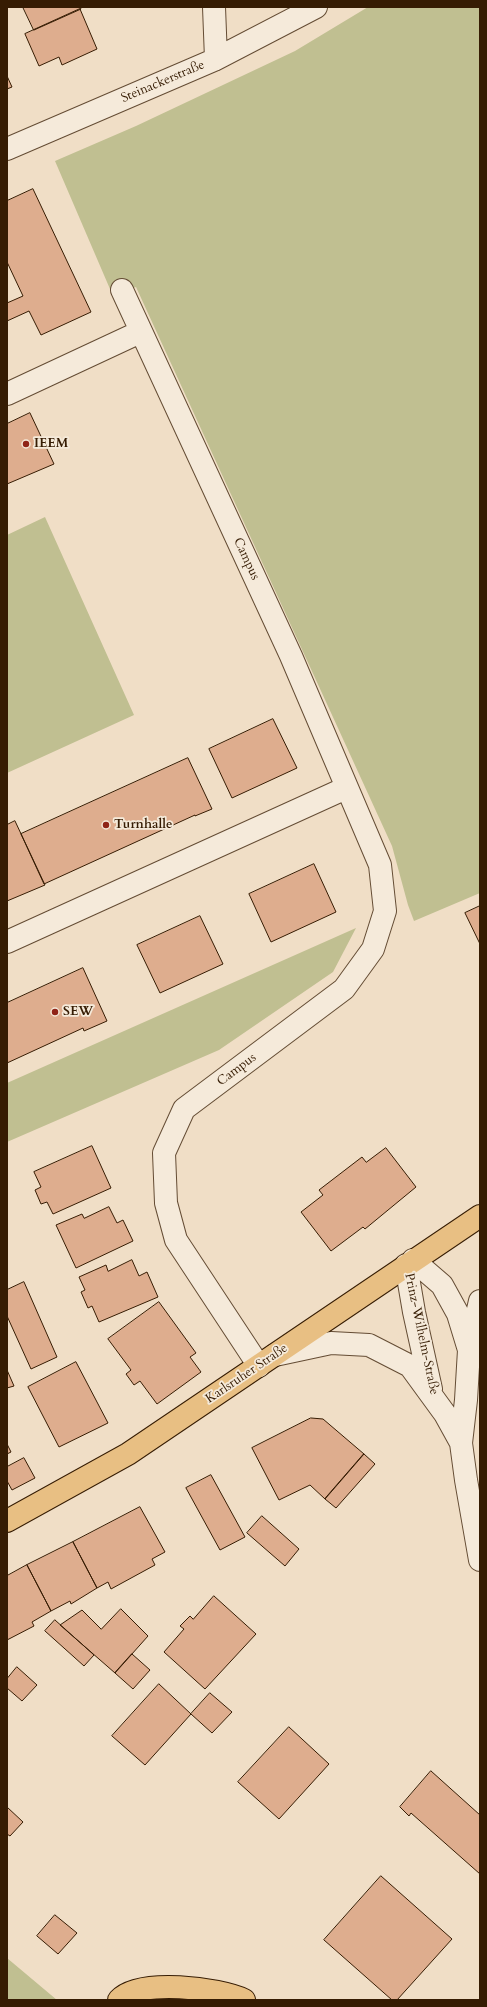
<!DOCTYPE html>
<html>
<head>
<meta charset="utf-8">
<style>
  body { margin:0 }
  #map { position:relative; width:487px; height:2007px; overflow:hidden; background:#f0dec6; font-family:Cardo,serif }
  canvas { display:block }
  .frame { position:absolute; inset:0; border:8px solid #361c03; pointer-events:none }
</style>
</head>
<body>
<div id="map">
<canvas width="487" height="2007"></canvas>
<div class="frame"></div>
</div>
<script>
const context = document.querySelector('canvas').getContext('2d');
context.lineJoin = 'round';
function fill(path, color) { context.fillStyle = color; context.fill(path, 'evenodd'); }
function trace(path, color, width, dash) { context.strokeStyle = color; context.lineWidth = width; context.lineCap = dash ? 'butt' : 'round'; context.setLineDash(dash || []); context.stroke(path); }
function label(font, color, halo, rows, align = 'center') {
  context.font = font + ' Cardo,serif'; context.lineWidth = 3.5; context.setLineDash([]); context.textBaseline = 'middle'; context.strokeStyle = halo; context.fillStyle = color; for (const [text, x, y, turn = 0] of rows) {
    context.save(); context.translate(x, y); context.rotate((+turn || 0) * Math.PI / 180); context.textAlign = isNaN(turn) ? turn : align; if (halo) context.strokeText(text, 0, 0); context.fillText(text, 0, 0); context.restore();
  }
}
const green = new Path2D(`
  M 368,7 L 480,7 L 480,893 L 414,921 L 408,905 L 392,846 L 136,287 L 113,296 L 55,161 L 136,126 L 295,51 Z
  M 45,517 L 134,715 L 7,773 L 7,535 Z
  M 356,928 L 333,972 L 219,1050 L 7,1142 L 7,1083 Z
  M 7,1958 L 57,2000 L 7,2000 Z`);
const building = new Path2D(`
  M 23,7 L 80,7 L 81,9 L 34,30 Z
  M 80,9 L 97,49 L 62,65 L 59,57 L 39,66 L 25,34 Z
  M 7,76 L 12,87 L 7,89 Z
  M 33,189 L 91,312 L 41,335 L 29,311 L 7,321 L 7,303 L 23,296 L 7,262 L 7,201 Z
  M 30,413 L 54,464 L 7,484 L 7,424 Z
  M 273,719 L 297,768 L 232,798 L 209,749 Z
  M 188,758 L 212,809 L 195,816 L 195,815 L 44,884 L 21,834 Z
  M 15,821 L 45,885 L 7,901 L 7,825 Z
  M 314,864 L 336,912 L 271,942 L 249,894 Z
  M 480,906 L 480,944 L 465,913 Z
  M 200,916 L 223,964 L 160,993 L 137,945 Z
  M 83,968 L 107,1021 L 84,1031 L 83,1028 L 7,1063 L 7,1003 Z
  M 92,1146 L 111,1188 L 53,1214 L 47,1202 L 41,1204 L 35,1190 L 41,1187 L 34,1172 Z
  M 386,1148 L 416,1187 L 365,1229 L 363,1227 L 331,1251 L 301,1212 L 323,1195 L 319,1190 L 362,1157 L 366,1162 Z
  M 109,1207 L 117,1223 L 123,1220 L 133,1241 L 76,1268 L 56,1225 L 82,1214 L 84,1218 Z
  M 132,1260 L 139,1276 L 147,1272 L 158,1297 L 99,1322 L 92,1306 L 88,1308 L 81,1292 L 85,1290 L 79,1277 L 106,1265 L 108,1271 Z
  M 24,1282 L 57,1357 L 31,1369 L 7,1316 L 7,1290 Z
  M 159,1302 L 196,1353 L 190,1357 L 201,1372 L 157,1404 L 140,1381 L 134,1385 L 126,1374 L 131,1370 L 108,1339 Z
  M 76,1362 L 108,1423 L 59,1447 L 28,1387 Z
  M 7,1370 L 14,1386 L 7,1388 Z
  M 311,1418 L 323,1419 L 364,1454 L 325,1499 L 310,1485 L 279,1500 L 252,1448 Z
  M 7,1444 L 11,1452 L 7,1454 Z
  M 364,1454 L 375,1464 L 336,1508 L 325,1499 Z
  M 24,1458 L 35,1478 L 12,1490 L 7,1481 L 7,1467 Z
  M 211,1475 L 245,1537 L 220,1550 L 186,1488 Z
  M 140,1507 L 165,1552 L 152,1559 L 155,1565 L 111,1589 L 108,1582 L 97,1588 L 73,1542 Z
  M 262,1516 L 299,1549 L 285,1566 L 247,1533 Z
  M 73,1542 L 97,1588 L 71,1604 L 70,1601 L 51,1611 L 27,1565 Z
  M 27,1565 L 51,1611 L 32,1622 L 34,1626 L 7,1640 L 7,1576 Z
  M 214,1596 L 256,1634 L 205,1689 L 164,1652 L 184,1629 L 180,1626 L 190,1616 L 193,1619 Z
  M 121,1609 L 148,1636 L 115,1673 L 60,1625 L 82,1610 L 101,1629 Z
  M 55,1620 L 94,1655 L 84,1666 L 45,1631 Z
  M 132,1654 L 150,1670 L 133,1689 L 115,1673 Z
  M 17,1667 L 37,1685 L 22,1701 L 7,1688 L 7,1679 Z
  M 159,1684 L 191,1714 L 145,1765 L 112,1736 Z
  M 210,1693 L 232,1712 L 212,1733 L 191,1714 Z
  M 289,1727 L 329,1764 L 279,1819 L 238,1782 Z
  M 431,1771 L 480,1815 L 480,1874 L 411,1813 L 409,1816 L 400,1807 Z
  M 7,1807 L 23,1822 L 10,1836 L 7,1834 Z
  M 381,1876 L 452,1939 L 397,2000 L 392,2000 L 324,1940 Z
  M 55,1915 L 77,1933 L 58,1954 L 37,1936 Z`);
const minor = new Path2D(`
  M 214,7 L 216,59
  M 7,149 L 214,60 L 316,7
  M 122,290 L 291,656 L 380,865 L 385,911 L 373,949 L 344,989 L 184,1109 L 164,1153 L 166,1203 L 176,1240 L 259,1366
  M 7,394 L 140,332
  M 7,942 L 346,788`);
const tertiary = new Path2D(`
  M 413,1260 L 442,1285 L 458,1314 L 469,1350 L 466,1400 L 461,1443 L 466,1480 L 480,1560
  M 406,1265 L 414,1312 L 431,1389
  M 469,1349 L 480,1301
  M 275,1355 L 331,1343 L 369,1345 L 410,1366 L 445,1414 L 461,1443`);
const primary = new Path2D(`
  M 7,1521 L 128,1454 L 480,1216
  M 119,2000 C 139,1978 219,1988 244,2000`);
const markers = [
  [26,444,4,"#8f2418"],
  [106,825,4,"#8f2418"],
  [55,1012,4,"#8f2418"]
];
const streetNames = [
  ["Steinackerstraße",163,82,-23],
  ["Campus",246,559,65],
  ["Campus",237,1070,-37],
  ["Prinz-Wilhelm-Straße",421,1334,78],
  ["Karlsruher Straße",247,1374,-34]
];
const poiNames = [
  ["IEEM",34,444],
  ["Turnhalle",114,825],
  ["SEW",63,1012]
];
fill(green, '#c0bf91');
fill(building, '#dead8e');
trace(building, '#361c03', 1);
trace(minor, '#644c34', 24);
trace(tertiary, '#644c34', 24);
trace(primary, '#361c03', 24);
trace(minor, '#f5eada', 22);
trace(tertiary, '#f5eada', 22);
trace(primary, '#e8bf83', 22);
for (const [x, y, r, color] of markers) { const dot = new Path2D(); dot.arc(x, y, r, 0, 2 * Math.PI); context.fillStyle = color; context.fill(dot); trace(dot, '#f5eada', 1.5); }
label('13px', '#361c03', '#f5eada', streetNames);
label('bold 13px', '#361c03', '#f5eada', poiNames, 'left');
</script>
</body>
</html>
